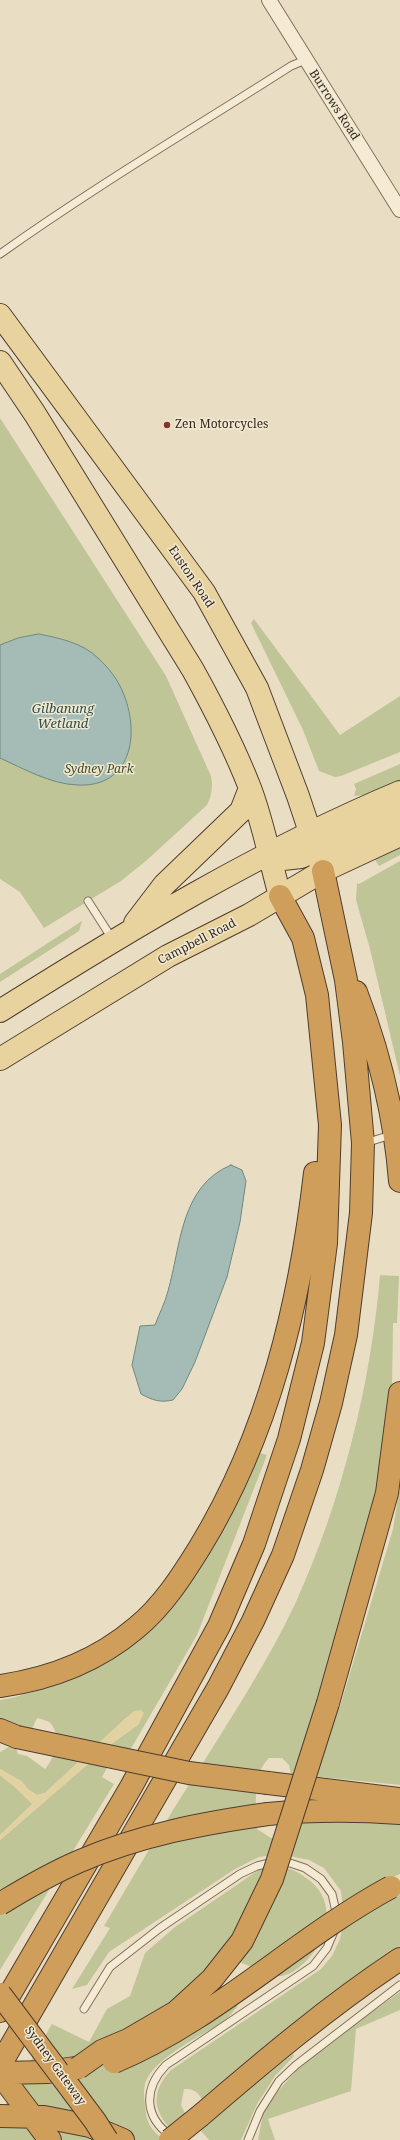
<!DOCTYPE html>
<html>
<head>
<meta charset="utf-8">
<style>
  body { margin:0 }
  canvas { display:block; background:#e9dec3 }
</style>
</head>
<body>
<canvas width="400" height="2140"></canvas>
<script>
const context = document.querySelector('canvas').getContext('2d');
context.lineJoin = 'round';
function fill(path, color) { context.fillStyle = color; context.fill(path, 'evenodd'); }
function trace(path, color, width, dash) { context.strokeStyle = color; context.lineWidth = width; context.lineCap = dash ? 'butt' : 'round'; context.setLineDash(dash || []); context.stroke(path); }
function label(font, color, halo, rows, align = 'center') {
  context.font = font + ' "Noto Serif",serif'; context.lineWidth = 3; context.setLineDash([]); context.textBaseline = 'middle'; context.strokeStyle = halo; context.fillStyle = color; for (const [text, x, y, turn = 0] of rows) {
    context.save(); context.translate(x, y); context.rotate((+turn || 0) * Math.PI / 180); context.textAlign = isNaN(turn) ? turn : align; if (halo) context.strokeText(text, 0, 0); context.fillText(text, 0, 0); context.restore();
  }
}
const green = new Path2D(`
  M 0,418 L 166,676 L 211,776 C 213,787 212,795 207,805 L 147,860 L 121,881 L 44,928 L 20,892 L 0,879 Z
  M 254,619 L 340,735 L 400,696 L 400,752 L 341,776 L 335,777 L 319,771 L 303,730 L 251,623 Z
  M 400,764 L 400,781 L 366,795 L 354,796 L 356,789 L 354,784 Z
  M 400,846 L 400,855 L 379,866 L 374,858 Z
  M 400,861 L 400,1076 L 370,949 L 356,900 L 357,883 L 359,884 Z
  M 82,921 L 79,931 L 73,935 L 0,982 L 0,974 Z
  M 380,1275 L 399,1276 L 397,1323 L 393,1323 L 392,1389 L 372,1522 L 316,1703 L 339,1710 L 393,1529 L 400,1486 L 400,1785 L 291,1774 L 289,1765 L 282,1758 L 269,1758 C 252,1774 256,1807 257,1829 L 271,1838 L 287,1837 L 294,1827 L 306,1821 L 400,1822 L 400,1874 L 384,1881 L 393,1897 L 400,1894 L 400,1946 L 356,1978 L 204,2102 C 199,2094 195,2088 184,2089 L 181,2105 L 188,2119 L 181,2139 C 156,2117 146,2097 171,2070 L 321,1969 L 332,1956 L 340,1939 L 344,1918 L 341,1891 L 324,1868 L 309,1860 L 280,1854 L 259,1857 L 235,1869 L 109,1952 L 87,1985 L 72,1989 L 110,1928 L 104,1926 C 136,1872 167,1818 201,1766 C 234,1713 268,1661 295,1604 C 341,1504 371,1384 380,1275 Z
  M 260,1453 L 267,1455 L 197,1635 L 129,1752 L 118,1748 L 102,1777 L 114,1784 L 0,1970 L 0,1840 L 110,1745 L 139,1724 L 127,1717 L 45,1793 L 37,1795 L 29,1790 L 21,1781 L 0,1769 L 0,1752 L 9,1747 L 16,1748 L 18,1754 L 27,1756 L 45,1769 C 55,1758 63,1734 49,1722 C 46,1720 40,1719 37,1718 L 32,1729 L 0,1721 L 0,1700 L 12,1698 L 46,1688 L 96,1667 L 227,1520 Z
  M 0,1775 L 15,1787 L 33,1804 L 0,1835 Z
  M 260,1869 C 269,1869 281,1867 290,1869 C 296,1871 304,1876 309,1880 C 338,1902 328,1942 303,1964 C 297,1969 291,1974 282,1976 C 276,1977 240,1962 231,1959 L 205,1971 L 238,2006 C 233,2011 229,2018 223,2022 C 202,2035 155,2058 146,2081 C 143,2089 144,2097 145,2105 C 146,2122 151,2131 165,2140 L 0,2140 L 0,2114 L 52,2024 L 89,2042 L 107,2009 L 130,1996 L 145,1953 L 175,1927 Z
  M 400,1992 L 400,2010 L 356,2029 L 351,2091 L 268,2119 L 275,2140 L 258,2140 L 263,2113 L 279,2090 L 298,2069 L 326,2045 Z
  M 293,2054 L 294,2056 L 275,2076 L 257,2104 L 241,2140 L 209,2140 L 199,2129 Z`);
const sand = new Path2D(`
  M 141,1710 L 144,1713 L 139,1724 L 110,1745 L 0,1840 L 0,1835 L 32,1804 L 15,1787 L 0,1775 L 0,1769 L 21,1781 L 29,1790 L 37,1795 L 45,1793 L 127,1717 L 134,1711 Z`);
const water = new Path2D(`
  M 39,634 C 59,638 83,643 98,658 C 109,668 119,681 124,695 C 140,735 131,788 77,785 C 51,784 24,769 0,758 L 0,645 L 18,638 Z
  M 231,1165 L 242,1170 L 246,1181 L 240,1222 L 227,1277 L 195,1362 L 182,1389 L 173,1400 C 160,1403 152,1400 141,1394 L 132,1365 L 140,1326 L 155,1325 C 159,1314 165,1303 168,1291 C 181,1246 180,1186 231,1165 Z`);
const service = new Path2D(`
  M 0,254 C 94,187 194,128 291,66 L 305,60
  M 88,901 L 113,940
  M 365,1143 L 391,1135
  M 84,2009 L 110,1967 L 160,1928 L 240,1874 L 257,1866 L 274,1862 L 290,1863 L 305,1868 L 321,1879 L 332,1894 L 337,1916
  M 171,2136 C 144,2117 143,2089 166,2065 L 313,1966 L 327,1948 L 335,1929
  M 248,2140 L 260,2111 L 279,2081 L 296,2065 L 400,1985`);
const minor = new Path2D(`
  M 269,0 L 400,210`);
const primary = new Path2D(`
  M 0,315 L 204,592 L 257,688 L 298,796 L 323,871
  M 0,362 L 35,414 L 193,670 C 214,708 234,747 250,788 C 263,822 270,860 280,896
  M 268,852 L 283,859 L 301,857 L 400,813
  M 135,923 L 164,885 L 241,811 L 250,788
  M 0,1011 C 129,930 259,851 400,792
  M 0,1059 L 168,956 L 249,915 L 323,871 L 400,835`);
const motorway = new Path2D(`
  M 356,992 C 379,1052 395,1117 400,1181
  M 0,1686 C 50,1679 97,1661 136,1628 C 163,1606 182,1576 200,1547 C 269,1434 300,1303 315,1173
  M 328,1703 L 387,1493 L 400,1393
  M 0,1730 L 17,1737
  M 268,1783 L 400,1799
  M 268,1814 C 312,1810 356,1810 400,1813
  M 0,2011 L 131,1787 L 219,1626 L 254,1544 L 289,1439 L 313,1343 L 326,1243 L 330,1125 L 317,995 L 303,938 L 280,896
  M 0,2065 L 218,1688 L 253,1621 L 283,1555 L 312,1470 L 331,1403 L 346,1335 L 361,1213 L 363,1143 L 354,1042 L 346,980 L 323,871
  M 0,2073 L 48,2072 L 75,2068
  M 0,2074 L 50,2140
  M 0,2116 L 44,2117 L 90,2126 L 123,2140
  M 200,2116 C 264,2061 329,2006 400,1959`);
const motorwayBridge = new Path2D(`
  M 17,1737 L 189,1773 L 268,1783
  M 0,1904 C 26,1888 52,1873 80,1861 C 140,1835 204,1823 268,1814
  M 0,1994 L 95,2121 L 107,2140
  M 114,2062 C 215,2020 295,1939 391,1887
  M 78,2068 L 102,2051 L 128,2040 L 176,2012 L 212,1979 L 242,1941 L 272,1879 L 328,1703
  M 170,2140 L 200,2116`);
const markers = [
  [167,425,4,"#893232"]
];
const streetNames = [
  ["Burrows Road",334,105,57],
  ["Euston Road",191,577,56],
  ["Campbell Road",197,942,-27],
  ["Sydney Gateway",55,2066,54]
];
const poiNames = [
  ["Zen Motorcycles",175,425]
];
const parkNames = [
  ["Sydney Park",99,770]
];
const waterNames = [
  ["Gilbanung",63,709],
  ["Wetland",63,724]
];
fill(green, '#c0c598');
fill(sand, '#e2d2a2');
fill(water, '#a4bcb5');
trace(water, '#6d8982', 1);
trace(service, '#81705c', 9);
trace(minor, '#81705c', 16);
trace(primary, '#4f3e2f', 24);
trace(motorway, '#4f3e2f', 24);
trace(service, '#f5ebd5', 7);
trace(minor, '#f5ebd5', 14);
trace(primary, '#e8d29e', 22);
trace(motorway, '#d09e5b', 22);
trace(motorwayBridge, '#4f3e2f', 24, []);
trace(motorwayBridge, '#d09e5b', 22);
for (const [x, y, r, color] of markers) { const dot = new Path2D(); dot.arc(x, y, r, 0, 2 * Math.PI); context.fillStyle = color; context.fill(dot); trace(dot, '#f1e8d1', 1.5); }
label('12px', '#32281e', '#f1e8d1', streetNames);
label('12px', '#32281e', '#f1e8d1', poiNames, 'left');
label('italic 12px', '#434c27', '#f1e8d1', parkNames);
label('italic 13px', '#2f504f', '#f1e8d1', waterNames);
</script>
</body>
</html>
